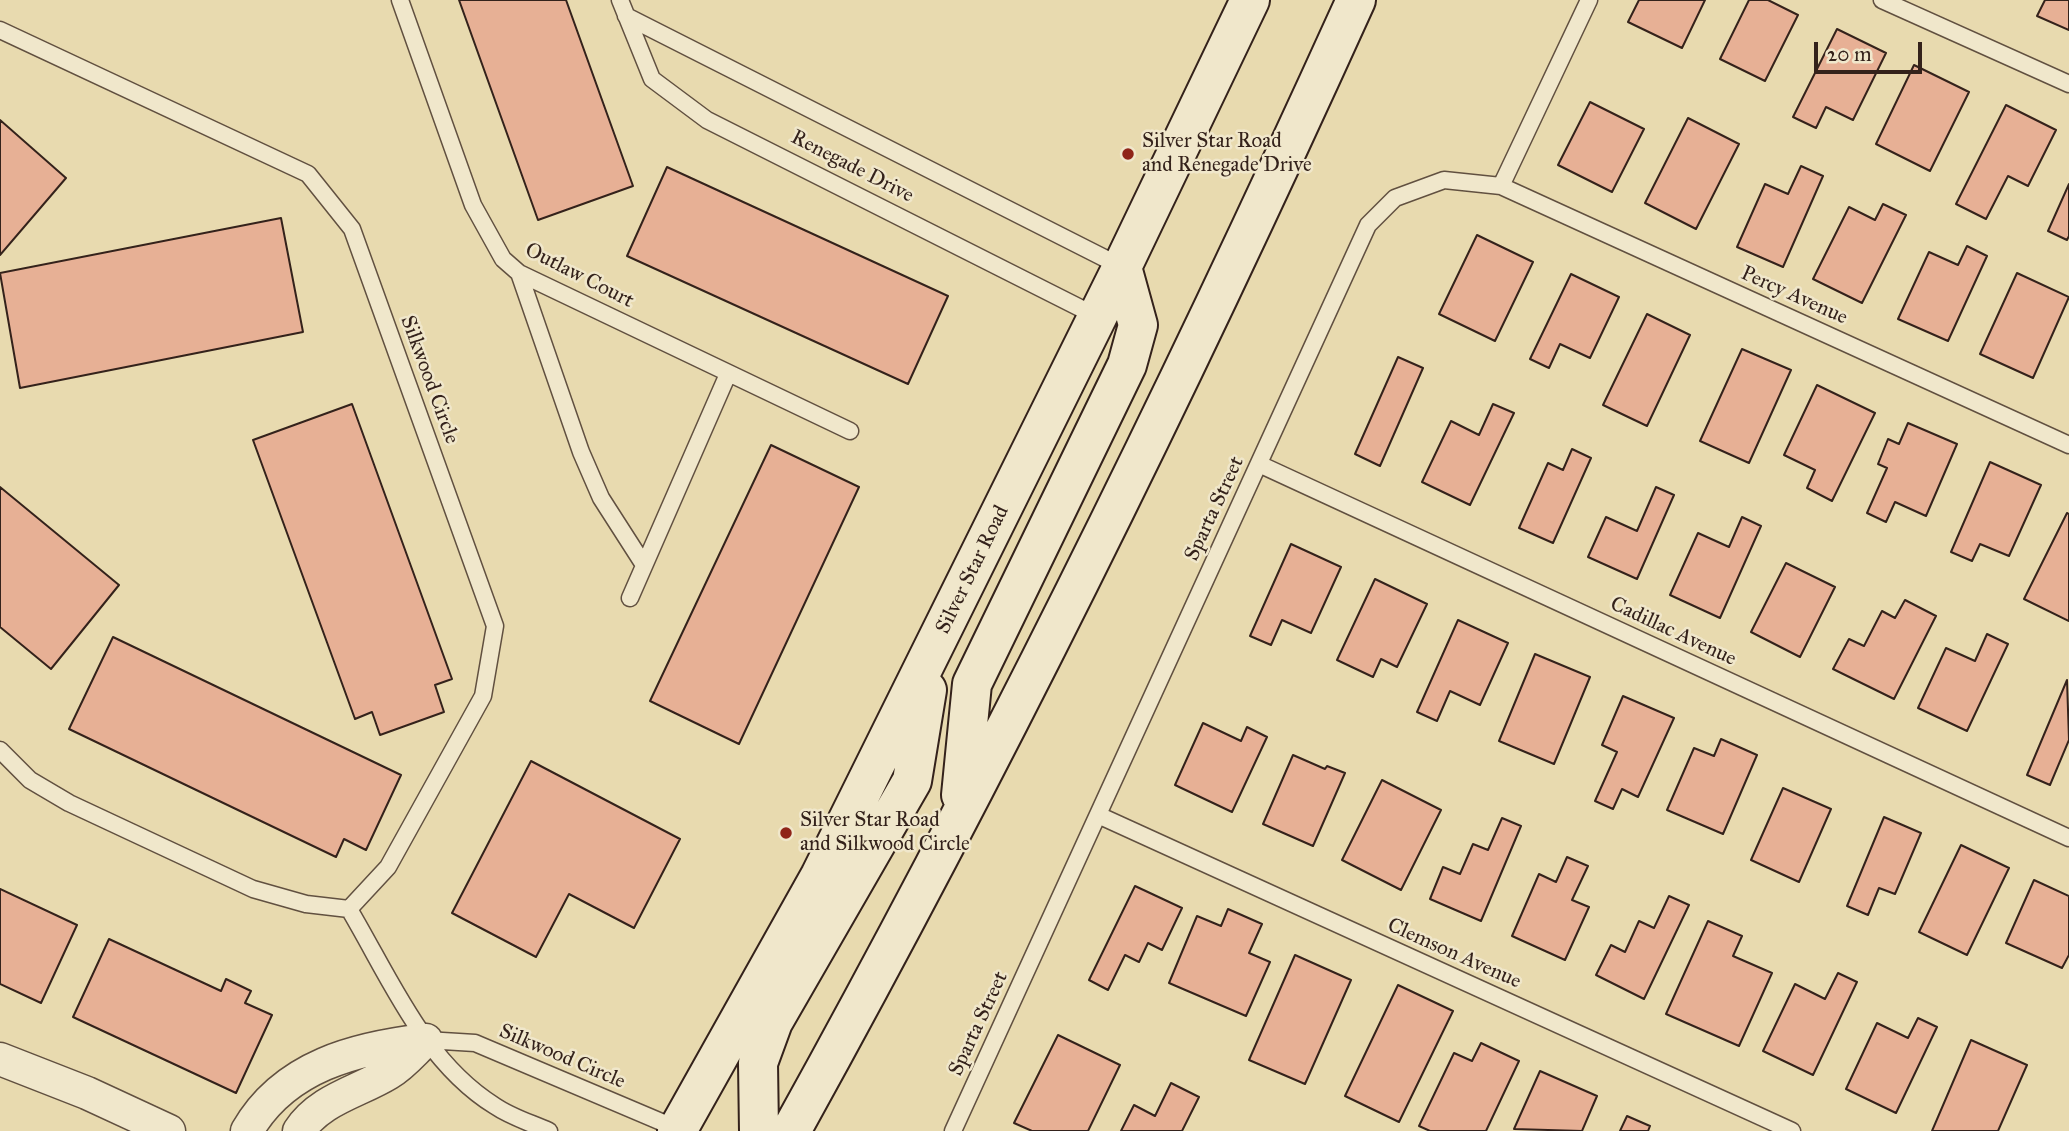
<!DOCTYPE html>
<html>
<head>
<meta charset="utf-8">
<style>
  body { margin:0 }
  #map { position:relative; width:2069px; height:1131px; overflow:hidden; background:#e8daaf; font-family:"IM FELL Great Primer",serif }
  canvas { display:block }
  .scale { position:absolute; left:1814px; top:42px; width:108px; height:32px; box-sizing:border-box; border:4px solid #34221b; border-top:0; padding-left:9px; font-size:21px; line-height:24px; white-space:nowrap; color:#34221b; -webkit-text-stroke:5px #f0e7cb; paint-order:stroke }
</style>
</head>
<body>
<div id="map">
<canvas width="2069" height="1131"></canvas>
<div class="scale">20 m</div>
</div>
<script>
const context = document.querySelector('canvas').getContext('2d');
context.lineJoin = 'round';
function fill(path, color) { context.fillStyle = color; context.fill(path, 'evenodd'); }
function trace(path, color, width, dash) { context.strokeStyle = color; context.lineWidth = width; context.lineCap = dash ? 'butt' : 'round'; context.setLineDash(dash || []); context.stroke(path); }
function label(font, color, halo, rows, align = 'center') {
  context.font = font + ' "IM FELL Great Primer",serif'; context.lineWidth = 5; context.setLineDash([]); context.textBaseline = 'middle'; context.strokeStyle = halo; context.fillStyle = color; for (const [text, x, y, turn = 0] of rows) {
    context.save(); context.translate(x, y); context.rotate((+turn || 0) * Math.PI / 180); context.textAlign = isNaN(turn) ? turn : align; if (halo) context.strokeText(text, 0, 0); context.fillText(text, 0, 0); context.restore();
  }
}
const building = new Path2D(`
  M 459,0 L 566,0 L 633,186 L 538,220 Z
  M 1639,0 L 1705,0 L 1682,48 L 1628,22 Z
  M 1749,0 L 1768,0 L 1798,15 L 1765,81 L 1720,59 Z
  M 2045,0 L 2069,0 L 2069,30 L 2037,16 Z
  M 1837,29 L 1886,53 L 1853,120 L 1826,107 L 1816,128 L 1793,117 Z
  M 1914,65 L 1969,92 L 1930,171 L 1876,144 Z
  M 1590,102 L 1644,129 L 1612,192 L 1558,165 Z
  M 2006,105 L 2056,130 L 2028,186 L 2008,176 L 1986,219 L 1956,204 Z
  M 1688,118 L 1739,144 L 1696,229 L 1645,203 Z
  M 0,120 L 66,178 L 0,255 Z
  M 1801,166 L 1823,176 L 1783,267 L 1737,247 L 1765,184 L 1788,194 Z
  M 667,167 L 948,296 L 908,384 L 627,256 Z
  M 2069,184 L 2069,236 L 2067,240 L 2048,231 Z
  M 1883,204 L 1906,215 L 1862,303 L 1813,279 L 1849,207 L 1875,220 Z
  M 281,218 L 303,332 L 20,388 L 0,273 Z
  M 1477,235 L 1533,262 L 1495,341 L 1439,314 Z
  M 1967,246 L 1987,256 L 1948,341 L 1898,319 L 1929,252 L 1958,265 Z
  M 2017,273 L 2069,297 L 2033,378 L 1980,354 Z
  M 1571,274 L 1619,297 L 1590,358 L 1560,344 L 1549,368 L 1530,359 Z
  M 1647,314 L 1690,335 L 1647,426 L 1603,405 Z
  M 1742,349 L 1791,370 L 1749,463 L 1700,441 Z
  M 1398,357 L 1423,368 L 1380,466 L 1355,454 Z
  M 1817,385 L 1875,413 L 1832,501 L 1807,488 L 1815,470 L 1784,455 Z
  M 352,404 L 452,679 L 435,685 L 444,712 L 380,735 L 372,712 L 355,719 L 253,440 Z
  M 1493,404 L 1514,413 L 1470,505 L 1422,482 L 1451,421 L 1479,435 Z
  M 1908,423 L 1957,444 L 1926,516 L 1895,502 L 1886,522 L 1867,513 L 1887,468 L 1878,464 L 1888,439 L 1899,444 Z
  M 771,445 L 859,487 L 739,744 L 650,701 Z
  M 1572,449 L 1591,458 L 1553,543 L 1519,528 L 1548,463 L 1563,470 Z
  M 1990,462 L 2041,485 L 2009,556 L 1980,544 L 1972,561 L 1951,552 Z
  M 0,487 L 119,585 L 51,669 L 0,627 Z
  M 1656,487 L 1674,495 L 1637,579 L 1588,557 L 1606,517 L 1637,531 Z
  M 2067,513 L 2069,514 L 2069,621 L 2024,599 Z
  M 1742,517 L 1761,526 L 1720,618 L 1670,595 L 1698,533 L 1729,547 Z
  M 1291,544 L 1341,567 L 1311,633 L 1282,620 L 1271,645 L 1250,636 Z
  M 1786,563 L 1835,587 L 1800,657 L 1751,632 Z
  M 1375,579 L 1427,604 L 1397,667 L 1381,659 L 1373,677 L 1337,660 Z
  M 1905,600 L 1936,616 L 1894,699 L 1833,669 L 1849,639 L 1864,646 L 1882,611 L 1895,618 Z
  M 1458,620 L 1508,643 L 1480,705 L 1450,691 L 1437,721 L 1417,712 Z
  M 1987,634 L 2008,644 L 1967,731 L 1918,708 L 1946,648 L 1975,661 Z
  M 113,637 L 401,775 L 366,850 L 344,839 L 336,857 L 69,729 Z
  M 1535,654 L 1590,677 L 1554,764 L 1499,741 Z
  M 2067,680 L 2069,740 L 2050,785 L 2027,775 Z
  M 1623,696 L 1674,718 L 1638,797 L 1622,789 L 1613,809 L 1595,801 L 1617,752 L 1602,745 Z
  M 1203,723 L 1241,741 L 1247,727 L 1267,737 L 1232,812 L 1175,785 Z
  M 1721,739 L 1757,755 L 1723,834 L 1667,810 L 1694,748 L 1714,756 Z
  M 1293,755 L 1325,769 L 1327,766 L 1345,773 L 1313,846 L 1263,824 Z
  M 531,761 L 680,839 L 634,928 L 569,894 L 536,957 L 452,913 Z
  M 1382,780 L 1441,810 L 1401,890 L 1342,860 Z
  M 1783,788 L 1831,809 L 1799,882 L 1751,860 Z
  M 1884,817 L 1921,833 L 1895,894 L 1879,888 L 1868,915 L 1847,906 Z
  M 1502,818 L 1521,826 L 1481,921 L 1430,899 L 1443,867 L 1460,874 L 1473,844 L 1488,850 Z
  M 1961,845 L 2009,868 L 1967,955 L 1919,932 Z
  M 1567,857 L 1588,866 L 1572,900 L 1589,907 L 1565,960 L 1512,936 L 1539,874 L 1556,882 Z
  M 2034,880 L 2069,896 L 2069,955 L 2062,968 L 2006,943 Z
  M 1135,886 L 1182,908 L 1162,950 L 1148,943 L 1139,962 L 1125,955 L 1108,990 L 1089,980 Z
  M 0,889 L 77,925 L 41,1003 L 0,984 Z
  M 1669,896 L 1689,905 L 1644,999 L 1596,975 L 1611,945 L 1625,952 L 1639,921 L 1654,928 Z
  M 1228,909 L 1262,924 L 1249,953 L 1270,962 L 1246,1016 L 1169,983 L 1197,916 L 1221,926 Z
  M 1708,921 L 1742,936 L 1733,956 L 1772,973 L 1739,1046 L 1666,1014 Z
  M 109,939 L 221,991 L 226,979 L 251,991 L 245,1003 L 272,1015 L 236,1093 L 73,1017 Z
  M 1295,955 L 1351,980 L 1305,1084 L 1249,1060 Z
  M 1838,973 L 1857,982 L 1813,1075 L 1763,1051 L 1795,984 L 1825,999 Z
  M 1398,985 L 1453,1011 L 1399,1122 L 1345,1096 Z
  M 1918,1018 L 1937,1027 L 1896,1113 L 1846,1089 L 1877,1023 L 1908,1038 Z
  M 1058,1035 L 1120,1065 L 1088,1131 L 1032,1131 L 1014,1123 Z
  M 1971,1040 L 2027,1065 L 1998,1131 L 1932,1131 Z
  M 1481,1043 L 1519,1061 L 1486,1131 L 1430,1131 L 1419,1126 L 1454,1053 L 1472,1061 Z
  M 1540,1071 L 1597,1096 L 1582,1131 L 1514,1129 Z
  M 1171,1083 L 1199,1097 L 1182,1131 L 1121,1131 L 1134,1105 L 1155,1116 Z
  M 1627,1116 L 1650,1126 L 1648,1131 L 1620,1131 Z`);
const lane = new Path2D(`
  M 400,0 L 473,205 L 503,259 L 519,273 L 850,431
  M 620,0 L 652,79 L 707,120 L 1098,317
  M 1882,0 L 2069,84
  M 626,16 L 1122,267
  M 0,30 L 308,174 L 352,229 L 495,626 L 483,696 L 388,867 L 349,909
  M 1501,186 L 2069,445
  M 519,273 L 581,452 L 601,498 L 644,565
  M 1259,464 L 2069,838
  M 630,598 L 728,374
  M 0,750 L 30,780 L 69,803 L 253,889 L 306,904 L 349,909
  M 1098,815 L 1792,1131
  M 349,909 C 390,978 424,1062 495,1106 C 511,1117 531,1123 549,1131
  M 426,1040 L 475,1043 L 678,1129
  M 953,1131 L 1368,225 L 1395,198 L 1444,180 L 1501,186 L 1589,0`);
const street = new Path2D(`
  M 0,1059 L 87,1093 L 169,1131
  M 247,1131 C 284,1066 356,1048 426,1040
  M 299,1131 C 320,1099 358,1092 389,1073 C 403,1065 414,1051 426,1040`);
const secondary = new Path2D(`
  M 961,795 L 972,684 L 1127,365 L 1138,325 L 1122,267
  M 677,1131 L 820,876 L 1122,267 L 1250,0
  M 759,1131 L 758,1063 L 773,1022 L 912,781 L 927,690
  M 791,1131 C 995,763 1182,384 1356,0`);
const markers = [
  [1128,154,7,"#8f2418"],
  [786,833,7,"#8f2418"]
];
const poiNames = [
  ["Silver Star Road",1142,142],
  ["and Renegade Drive",1142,166],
  ["Silver Star Road",800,821],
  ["and Silkwood Circle",800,845]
];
const streetNames = [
  ["Renegade Drive",852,167,27],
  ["Outlaw Court",579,276,27],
  ["Percy Avenue",1794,296,24],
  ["Silkwood Circle",429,380,70],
  ["Sparta Street",1215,509,-65],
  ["Silver Star Road",973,570,-64],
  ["Cadillac Avenue",1673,632,25],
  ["Clemson Avenue",1454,954,24],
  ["Sparta Street",979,1024,-65],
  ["Silkwood Circle",562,1057,23]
];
fill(building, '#e7b095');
trace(building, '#34221b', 2);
trace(lane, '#615040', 19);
trace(street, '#615040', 35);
trace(secondary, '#34221b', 42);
trace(lane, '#f0e7cb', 16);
trace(street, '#f0e7cb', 32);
trace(secondary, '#f0e7cb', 38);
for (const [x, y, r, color] of markers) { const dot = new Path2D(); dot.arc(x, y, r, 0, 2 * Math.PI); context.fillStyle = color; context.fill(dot); trace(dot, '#f0e7cb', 2.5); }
label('21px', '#34221b', '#f0e7cb', poiNames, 'left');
label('21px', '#34221b', '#f0e7cb', streetNames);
</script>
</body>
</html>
